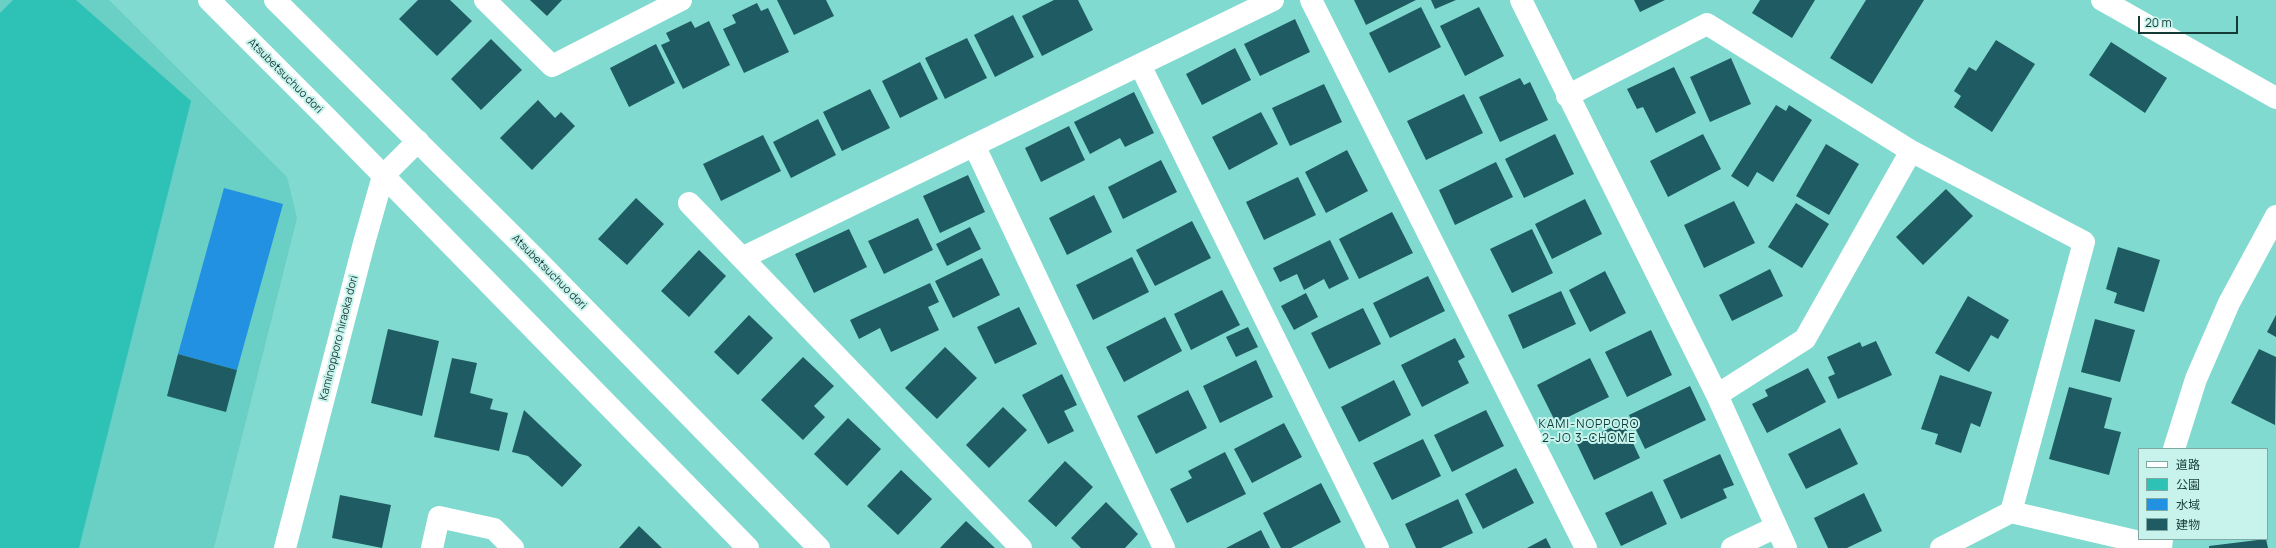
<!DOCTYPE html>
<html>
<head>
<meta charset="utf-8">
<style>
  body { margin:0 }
  #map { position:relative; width:2276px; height:548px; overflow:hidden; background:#81dad0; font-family:Manrope,"Noto Sans JP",sans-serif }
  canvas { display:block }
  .legend { position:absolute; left:2138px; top:448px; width:130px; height:92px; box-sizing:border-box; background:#c8f2ec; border:1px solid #80a8a3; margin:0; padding:5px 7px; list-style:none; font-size:12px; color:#143a36 }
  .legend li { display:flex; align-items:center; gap:8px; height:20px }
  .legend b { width:20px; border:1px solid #80a8a3 }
  .scale { position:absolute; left:2138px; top:16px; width:100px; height:18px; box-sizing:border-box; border:2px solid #143a36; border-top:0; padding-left:5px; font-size:12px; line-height:14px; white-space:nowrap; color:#143a36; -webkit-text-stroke:3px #c8f2ec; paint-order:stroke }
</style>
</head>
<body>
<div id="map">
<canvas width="2276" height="548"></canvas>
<ul class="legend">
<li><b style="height:5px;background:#fff"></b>道路</li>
<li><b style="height:11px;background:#2ec2b6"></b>公園</li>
<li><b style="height:11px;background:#2291e1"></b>水域</li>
<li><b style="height:11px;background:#1f5b62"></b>建物</li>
</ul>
<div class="scale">20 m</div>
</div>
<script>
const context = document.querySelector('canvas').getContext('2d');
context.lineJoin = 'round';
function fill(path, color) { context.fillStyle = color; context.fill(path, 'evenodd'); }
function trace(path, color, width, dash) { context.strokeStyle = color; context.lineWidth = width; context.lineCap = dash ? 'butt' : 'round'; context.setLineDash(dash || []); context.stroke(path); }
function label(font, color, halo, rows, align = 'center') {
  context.font = font + ' Manrope,sans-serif'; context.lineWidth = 4; context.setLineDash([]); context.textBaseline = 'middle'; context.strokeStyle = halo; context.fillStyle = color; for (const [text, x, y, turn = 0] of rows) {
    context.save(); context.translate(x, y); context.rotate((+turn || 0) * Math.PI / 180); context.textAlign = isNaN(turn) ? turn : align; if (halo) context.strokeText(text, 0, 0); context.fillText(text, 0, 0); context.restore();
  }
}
const built = new Path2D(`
  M 0,0 L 109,0 L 287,177 L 297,218 L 214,548 L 0,548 Z`);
const green = new Path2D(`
  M 13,0 L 76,0 L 191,101 L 79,548 L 0,548 L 0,13 Z`);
const water = new Path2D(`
  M 224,188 L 283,204 L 237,370 L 178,354 Z`);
const building = new Path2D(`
  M 418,0 L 450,0 L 472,21 L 437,56 L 399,19 Z
  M 530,0 L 562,0 L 547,16 Z
  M 777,0 L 826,0 L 834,16 L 794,35 Z
  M 1054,0 L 1078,0 L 1093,30 L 1042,56 L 1022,16 Z
  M 1354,0 L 1416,0 L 1366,25 Z
  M 1431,0 L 1456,0 L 1435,9 Z
  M 1634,0 L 1665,0 L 1640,12 Z
  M 1760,0 L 1815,0 L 1792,38 L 1752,13 Z
  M 1866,0 L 1924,0 L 1872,84 L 1830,58 Z
  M 757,3 L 761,11 L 768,8 L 789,52 L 744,73 L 723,29 L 736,23 L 732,15 Z
  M 1421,7 L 1441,47 L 1389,73 L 1369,33 Z
  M 1479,7 L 1504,56 L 1465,76 L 1440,26 Z
  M 1013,15 L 1034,57 L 995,77 L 974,35 Z
  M 1295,19 L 1310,52 L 1260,76 L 1244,44 Z
  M 691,21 L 695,28 L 709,21 L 730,65 L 683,89 L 661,45 L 670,41 L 666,33 Z
  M 967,38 L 987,78 L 945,99 L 925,58 Z
  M 491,39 L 522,70 L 481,110 L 451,79 Z
  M 1996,40 L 2035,64 L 1992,132 L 1954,107 L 1961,96 L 1954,91 L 1969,67 L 1976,71 Z
  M 2111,42 L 2167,78 L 2145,113 L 2089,75 Z
  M 656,44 L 675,83 L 629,107 L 610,68 Z
  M 1235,48 L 1251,80 L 1202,105 L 1186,74 Z
  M 1731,58 L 1751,104 L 1710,122 L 1690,77 Z
  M 920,62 L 938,99 L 900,118 L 882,81 Z
  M 1674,67 L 1696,113 L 1656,133 L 1643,107 L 1637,109 L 1627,89 Z
  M 1520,78 L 1524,85 L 1530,82 L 1548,120 L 1500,142 L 1479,97 Z
  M 1324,84 L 1342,122 L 1290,146 L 1272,108 Z
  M 870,89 L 890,128 L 842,151 L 823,112 Z
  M 1134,92 L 1154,133 L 1125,147 L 1120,138 L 1090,154 L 1074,122 Z
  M 1464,94 L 1483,133 L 1426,160 L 1407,121 Z
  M 538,100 L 555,118 L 561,112 L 575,126 L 532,170 L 500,138 Z
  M 1776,105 L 1786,111 L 1789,105 L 1812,120 L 1773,182 L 1757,172 L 1748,187 L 1731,176 Z
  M 1261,112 L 1278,144 L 1229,170 L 1212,137 Z
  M 818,119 L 836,155 L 791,178 L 773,142 Z
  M 1069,126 L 1085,160 L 1041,182 L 1025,148 Z
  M 1555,134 L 1574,174 L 1524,198 L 1505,159 Z
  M 1703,134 L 1721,169 L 1668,197 L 1650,161 Z
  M 763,135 L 781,171 L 721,201 L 703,164 Z
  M 1826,144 L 1859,164 L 1829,215 L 1796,196 Z
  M 1347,150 L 1368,191 L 1326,213 L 1305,172 Z
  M 1161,160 L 1177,192 L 1123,219 L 1108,187 Z
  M 1496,162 L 1513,197 L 1455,225 L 1439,190 Z
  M 968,175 L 985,212 L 940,233 L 923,196 Z
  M 1298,177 L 1316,215 L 1264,240 L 1246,202 Z
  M 1946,189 L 1973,216 L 1923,265 L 1896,237 Z
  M 1094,195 L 1112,232 L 1067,255 L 1049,218 Z
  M 636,198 L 664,224 L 627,265 L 598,239 Z
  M 1585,199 L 1602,234 L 1552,259 L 1535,224 Z
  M 1734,201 L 1755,243 L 1704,268 L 1684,225 Z
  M 1796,203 L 1829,224 L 1802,268 L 1768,247 Z
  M 1392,212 L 1413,253 L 1359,279 L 1339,239 Z
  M 918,218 L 933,250 L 884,274 L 868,241 Z
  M 1192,221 L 1211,258 L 1155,286 L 1136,250 Z
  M 970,227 L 981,249 L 947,266 L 936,244 Z
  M 849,229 L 867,267 L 814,293 L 795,254 Z
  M 1532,229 L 1553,273 L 1512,293 L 1490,249 Z
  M 1330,240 L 1349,279 L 1329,289 L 1324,279 L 1304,290 L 1297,274 L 1280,282 L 1273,268 Z
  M 2118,247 L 2160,260 L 2144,312 L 2114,303 L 2117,293 L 2106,289 Z
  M 699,250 L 726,276 L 689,317 L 661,291 Z
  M 1132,257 L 1149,292 L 1093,320 L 1076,285 Z
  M 982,258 L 1000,295 L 953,318 L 935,281 Z
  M 1770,269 L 1783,296 L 1732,321 L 1719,295 Z
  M 1605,271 L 1626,313 L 1590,332 L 1569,290 Z
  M 1428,276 L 1445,311 L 1390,338 L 1373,303 Z
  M 930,283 L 939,302 L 928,307 L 939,330 L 891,352 L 880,328 L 859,339 L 850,320 Z
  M 1222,290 L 1240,325 L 1191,350 L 1174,314 Z
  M 1561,291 L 1576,324 L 1523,349 L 1508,315 Z
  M 1306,293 L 1318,317 L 1294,330 L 1281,306 Z
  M 1968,296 L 2009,320 L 1998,339 L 1991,335 L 1969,372 L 1935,353 Z
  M 1019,307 L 1037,344 L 995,364 L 977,327 Z
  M 1363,308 L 1381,344 L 1329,369 L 1311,333 Z
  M 749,315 L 773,338 L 738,375 L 714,352 Z
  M 2276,315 L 2276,337 L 2267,332 Z
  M 1165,317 L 1182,351 L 1124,382 L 1106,347 Z
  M 2095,319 L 2135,330 L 2120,382 L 2081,372 Z
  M 1248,327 L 1258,347 L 1236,357 L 1226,337 Z
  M 388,329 L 439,341 L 422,416 L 371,403 Z
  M 1651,330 L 1672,375 L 1627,397 L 1605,352 Z
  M 1455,338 L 1465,357 L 1458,361 L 1469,383 L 1422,407 L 1401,365 Z
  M 1876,341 L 1892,375 L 1838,399 L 1828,377 L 1835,374 L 1827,357 L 1860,342 L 1862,347 Z
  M 945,347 L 977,378 L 937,419 L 905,388 Z
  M 2259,349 L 2276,357 L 2275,425 L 2231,403 Z
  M 178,354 L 237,370 L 226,412 L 167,396 Z
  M 803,357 L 834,386 L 814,406 L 825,417 L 803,440 L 761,400 Z
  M 452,358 L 477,363 L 470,393 L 493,399 L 490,409 L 508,413 L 499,451 L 434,437 Z
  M 1590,358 L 1609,397 L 1556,423 L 1537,385 Z
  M 1256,360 L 1273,397 L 1220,423 L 1203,386 Z
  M 1808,368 L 1826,402 L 1767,433 L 1752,404 L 1768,396 L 1765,390 Z
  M 1062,374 L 1077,405 L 1064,411 L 1074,431 L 1048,444 L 1022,395 Z
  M 1940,375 L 1992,392 L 1980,427 L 1971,423 L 1961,453 L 1935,444 L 1938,434 L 1921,429 Z
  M 1394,380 L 1411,415 L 1359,442 L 1341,407 Z
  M 1690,386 L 1706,420 L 1645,449 L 1629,415 Z
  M 2069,387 L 2112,398 L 2104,428 L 2121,432 L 2109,475 L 2049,459 Z
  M 1188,390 L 1207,428 L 1156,454 L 1137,416 Z
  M 1003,407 L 1027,430 L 989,468 L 966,445 Z
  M 524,410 L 582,465 L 562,487 L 528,456 L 512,452 Z
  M 1486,410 L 1504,446 L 1452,472 L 1434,435 Z
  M 848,418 L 881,449 L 847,486 L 814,454 Z
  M 1623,422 L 1640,458 L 1594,480 L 1577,444 Z
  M 1284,423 L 1302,457 L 1252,483 L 1234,449 Z
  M 1840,428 L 1858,464 L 1806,489 L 1788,454 Z
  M 1423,439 L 1441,476 L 1392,500 L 1373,463 Z
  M 1225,452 L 1246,494 L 1187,523 L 1170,489 L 1192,478 L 1188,471 Z
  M 1720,454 L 1734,485 L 1723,489 L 1727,498 L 1681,519 L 1663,480 Z
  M 1065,461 L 1093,487 L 1056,527 L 1028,501 Z
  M 1516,468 L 1534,503 L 1483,529 L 1465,494 Z
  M 901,470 L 932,499 L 898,535 L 867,506 Z
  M 1321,483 L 1341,522 L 1291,548 L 1281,548 L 1263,513 Z
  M 1652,491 L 1667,524 L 1621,546 L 1605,513 Z
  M 1864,493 L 1882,531 L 1847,548 L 1828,548 L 1814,518 Z
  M 340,495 L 391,505 L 382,548 L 332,538 Z
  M 1458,499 L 1473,533 L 1441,548 L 1416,548 L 1405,524 Z
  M 1106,502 L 1138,534 L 1125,548 L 1081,548 L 1071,538 Z
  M 966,521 L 995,548 L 940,548 Z
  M 639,526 L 662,548 L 619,548 Z
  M 1261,530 L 1270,548 L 1226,548 Z
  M 1546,538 L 1551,548 L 1527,548 Z
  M 2266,539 L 2268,548 L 2209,548 L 2209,546 Z`);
const street = new Path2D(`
  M 485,0 L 552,66 L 681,0
  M 1311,0 L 1586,548
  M 1521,0 L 1717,395 L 1786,548
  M 2102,0 L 2276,98
  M 1140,65 L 1378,548
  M 1567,96 L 1707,24 L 1911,151 L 2084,242 L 2011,512
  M 974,145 L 1164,548
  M 689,203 L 742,258
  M 1717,395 L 1805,339 L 1911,151
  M 432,548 L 439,517 L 494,529 L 513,548
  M 1021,548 L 742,258 L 1273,0
  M 1732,548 L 1776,527
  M 1941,548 L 2011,512 L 2161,547`);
const secondary = new Path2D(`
  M 209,0 L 326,117 L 748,548
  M 275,0 L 531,254 L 819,548
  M 2174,449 L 2196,379 L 2229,303 L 2276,216
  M 285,548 L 364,243 L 383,176 L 418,141
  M 2161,548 L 2162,539`);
const streetNames = [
  ["Atsubetsuchuo dori",285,76,45],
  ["Atsubetsuchuo dori",549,272,45],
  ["Kaminopporo hiraoka dori",339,338,-76]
];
const neighbourhoodNames = [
  ["KAMI-NOPPORO",1589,425],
  ["2-JO 3-CHOME",1589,439]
];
fill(built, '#6acfc4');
fill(green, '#2ec2b6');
fill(water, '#2291e1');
fill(building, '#1f5b62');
trace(street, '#fff', 22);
trace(secondary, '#fff', 22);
label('11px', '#143a36', '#c8f2ec', streetNames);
context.letterSpacing = '1px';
label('12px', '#0c3f3a', '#c8f2ec', neighbourhoodNames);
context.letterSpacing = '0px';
</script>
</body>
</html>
